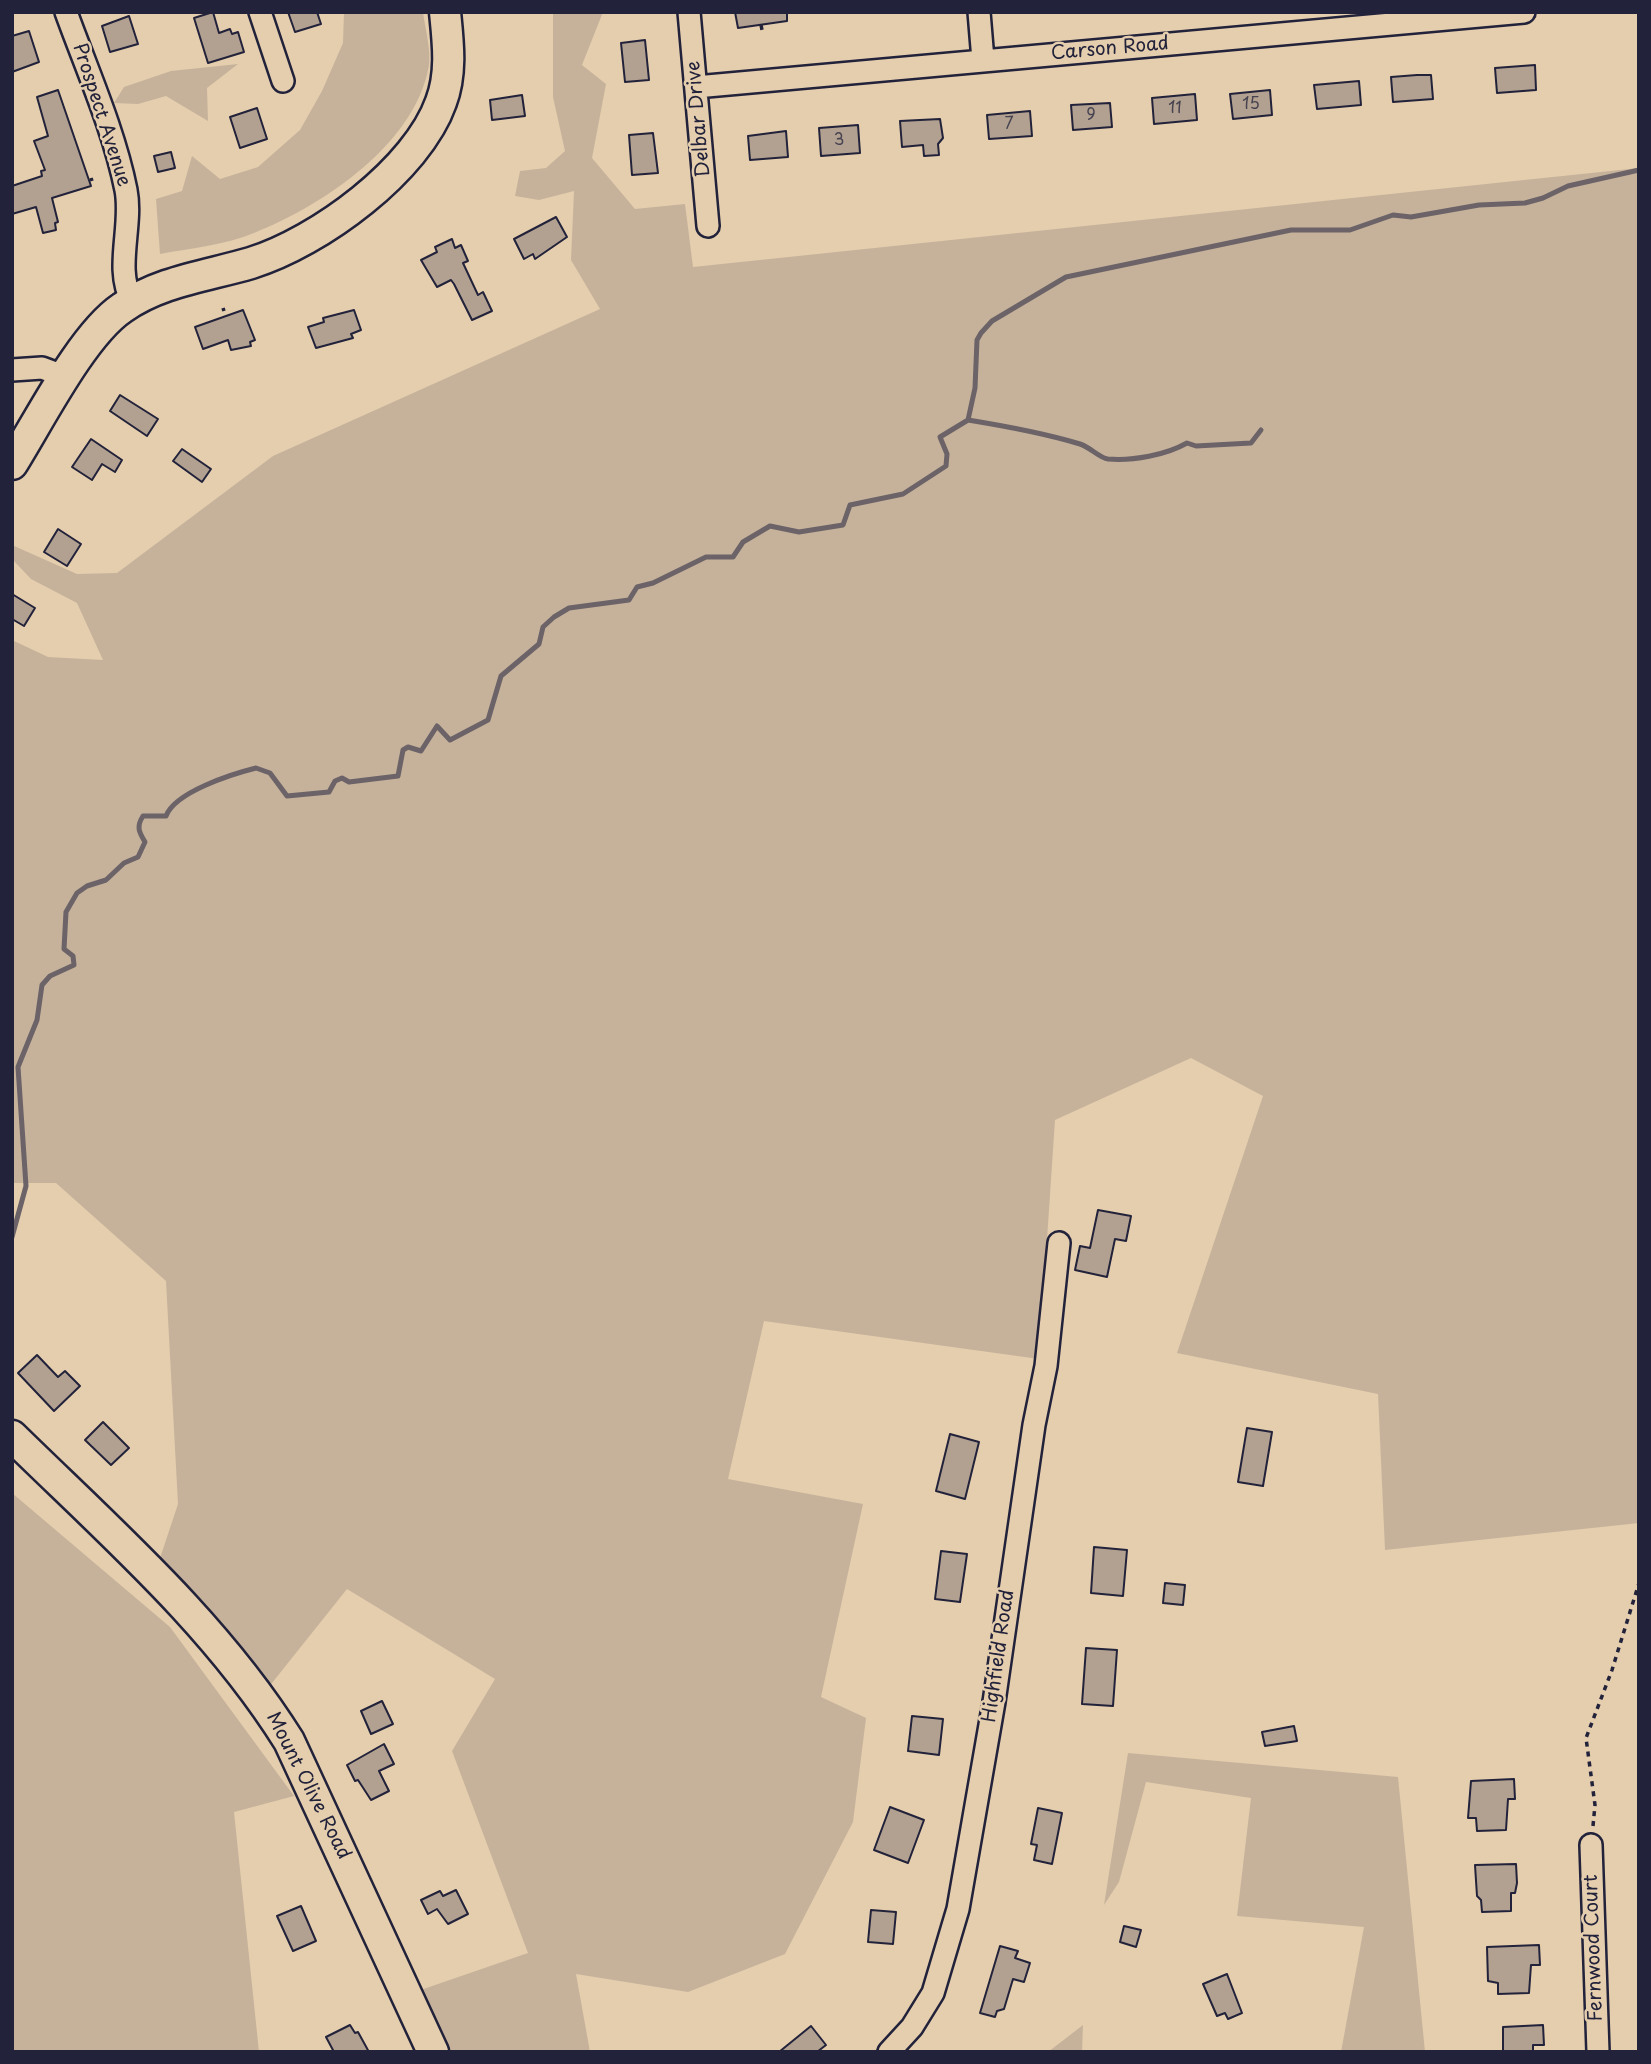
<!DOCTYPE html>
<html>
<head>
<meta charset="utf-8">
<style>
  body { margin:0 }
  #map { position:relative; width:1651px; height:2064px; overflow:hidden; background:#e5ceae; font-family:"Playpen Sans",sans-serif }
  canvas { display:block }
  .frame { position:absolute; inset:0; border:14px solid #22223b; pointer-events:none }
</style>
</head>
<body>
<div id="map">
<canvas width="1651" height="2064"></canvas>
<div class="frame"></div>
</div>
<script>
const context = document.querySelector('canvas').getContext('2d');
context.lineJoin = 'round';
function fill(path, color) { context.fillStyle = color; context.fill(path, 'evenodd'); }
function trace(path, color, width, dash) { context.strokeStyle = color; context.lineWidth = width; context.lineCap = dash ? 'butt' : 'round'; context.setLineDash(dash || []); context.stroke(path); }
function label(font, color, halo, rows, align = 'center') {
  context.font = font + ' "Playpen Sans",sans-serif'; context.lineWidth = 5; context.setLineDash([]); context.textBaseline = 'middle'; context.strokeStyle = halo; context.fillStyle = color; for (const [text, x, y, turn = 0] of rows) {
    context.save(); context.translate(x, y); context.rotate((+turn || 0) * Math.PI / 180); context.textAlign = isNaN(turn) ? turn : align; if (halo) context.strokeText(text, 0, 0); context.fillText(text, 0, 0); context.restore();
  }
}
const green = new Path2D(`
  M 344,12 L 423,12 C 425,28 431,49 429,65 C 416,144 322,206 254,233 C 226,245 191,248 160,254 L 156,199 L 182,191 L 192,156 L 220,179 L 258,167 L 300,130 L 322,91 L 343,43 Z
  M 553,12 L 603,12 L 582,65 L 606,84 L 592,158 L 635,209 L 685,204 L 693,267 L 1639,168 L 1639,1523 L 1385,1550 L 1378,1394 L 1177,1353 L 1263,1096 L 1191,1058 L 1055,1120 L 1039,1359 L 764,1321 L 728,1479 L 863,1504 L 821,1697 L 866,1718 L 853,1822 L 785,1954 L 688,1992 L 576,1974 L 590,2052 L 437,2052 L 409,1994 L 528,1953 L 452,1751 L 495,1679 L 347,1589 L 268,1688 L 160,1558 L 178,1504 L 166,1281 L 56,1183 L 12,1183 L 12,640 L 48,657 L 103,660 L 77,603 L 31,579 L 12,559 L 12,545 L 77,574 L 117,573 L 273,456 L 600,309 L 571,260 L 574,191 L 539,200 L 515,196 L 520,171 L 546,168 L 565,151 L 553,97 Z
  M 238,64 L 207,88 L 208,121 L 166,96 L 138,104 L 114,103 L 124,87 L 171,71 Z
  M 12,1493 L 170,1627 L 294,1796 L 234,1812 L 259,2052 L 12,2052 Z
  M 1128,1753 L 1398,1777 L 1425,2052 L 1341,2052 L 1364,1927 L 1237,1916 L 1251,1798 L 1146,1782 L 1119,1882 L 1104,1905 Z
  M 1083,2025 L 1082,2052 L 1048,2052 Z`);
const stream = new Path2D(`
  M 968,420 C 1005,426 1044,433 1080,444 C 1090,447 1099,458 1108,459 C 1133,461 1166,455 1187,443 L 1196,446 L 1251,443 L 1261,430
  M 12,1237 L 26,1186 L 18,1067 L 37,1020 L 42,985 L 50,976 L 74,965 L 73,956 L 64,949 L 66,912 L 77,893 L 87,886 L 106,880 L 124,863 L 138,857 L 145,842 C 139,832 136,827 143,816 L 166,816 C 175,792 232,774 256,768 L 270,773 L 287,796 L 329,792 L 335,781 L 342,778 L 349,782 L 398,776 L 403,750 L 408,747 L 421,751 L 437,726 L 450,740 L 488,720 L 501,676 L 539,644 L 543,627 L 554,617 L 569,608 L 629,600 L 637,587 L 653,583 L 706,557 L 733,557 L 743,542 L 770,526 L 799,532 L 843,525 L 850,505 L 903,494 L 946,466 L 947,454 L 940,437 L 968,420 L 975,388 L 977,340 L 981,333 L 992,321 L 1066,277 L 1291,230 L 1350,230 L 1393,215 L 1411,217 L 1479,205 L 1525,203 L 1543,198 L 1568,186 L 1639,170`);
const building = new Path2D(`
  M 213,12 L 219,33 L 230,29 L 232,34 L 238,32 L 244,52 L 208,63 L 194,18 Z
  M 288,12 L 317,12 L 321,24 L 295,32 Z
  M 735,12 L 787,12 L 787,21 L 738,28 Z
  M 129,16 L 138,44 L 110,52 L 102,26 Z
  M 29,31 L 39,62 L 12,72 L 12,36 Z
  M 645,40 L 649,80 L 625,82 L 621,43 Z
  M 1535,65 L 1536,90 L 1497,93 L 1495,68 Z
  M 1417,75 L 1431,75 L 1433,99 L 1393,102 L 1391,77 Z
  M 1359,81 L 1361,105 L 1317,109 L 1314,85 Z
  M 58,90 L 91,186 L 52,198 L 58,222 L 55,223 L 56,230 L 43,233 L 36,207 L 12,214 L 12,186 L 42,176 L 41,171 L 45,170 L 34,141 L 48,136 L 37,97 Z
  M 1270,90 L 1272,115 L 1233,119 L 1230,94 Z
  M 1195,94 L 1197,120 L 1154,124 L 1152,98 Z
  M 522,95 L 525,116 L 492,120 L 490,100 Z
  M 1110,103 L 1112,127 L 1073,130 L 1071,105 Z
  M 257,108 L 267,139 L 240,148 L 230,117 Z
  M 1030,111 L 1032,136 L 989,139 L 987,115 Z
  M 940,119 L 943,138 L 938,144 L 939,155 L 924,156 L 923,145 L 902,147 L 900,121 Z
  M 858,125 L 860,153 L 821,156 L 819,128 Z
  M 786,131 L 788,157 L 750,160 L 748,136 Z
  M 653,133 L 658,173 L 632,175 L 629,135 Z
  M 171,152 L 175,168 L 158,172 L 154,156 Z
  M 556,217 L 567,237 L 535,259 L 533,254 L 524,259 L 514,239 Z
  M 452,239 L 455,248 L 461,245 L 468,261 L 463,263 L 478,295 L 483,292 L 492,311 L 472,320 L 454,284 L 451,280 L 437,287 L 421,260 L 437,252 L 435,247 Z
  M 243,310 L 255,340 L 250,342 L 251,346 L 231,350 L 228,340 L 203,349 L 195,327 Z
  M 354,310 L 361,330 L 351,334 L 353,338 L 316,348 L 308,327 L 324,322 L 323,318 Z
  M 120,395 L 158,419 L 147,436 L 110,411 Z
  M 91,439 L 122,460 L 115,472 L 102,464 L 92,480 L 72,467 Z
  M 182,449 L 211,469 L 202,482 L 173,461 Z
  M 58,529 L 81,544 L 67,566 L 44,552 Z
  M 12,594 L 35,608 L 24,626 L 12,619 Z
  M 1098,1210 L 1131,1216 L 1126,1241 L 1115,1239 L 1107,1277 L 1075,1270 L 1080,1246 L 1090,1248 Z
  M 37,1355 L 58,1377 L 65,1371 L 80,1386 L 54,1411 L 18,1373 Z
  M 103,1422 L 129,1448 L 111,1465 L 85,1440 Z
  M 1247,1428 L 1272,1432 L 1263,1486 L 1238,1482 Z
  M 950,1434 L 979,1442 L 965,1499 L 936,1491 Z
  M 1094,1547 L 1127,1550 L 1123,1596 L 1091,1593 Z
  M 941,1551 L 967,1554 L 960,1602 L 935,1599 Z
  M 1165,1583 L 1185,1585 L 1183,1605 L 1163,1603 Z
  M 1086,1648 L 1117,1650 L 1113,1706 L 1082,1704 Z
  M 382,1701 L 393,1724 L 371,1734 L 361,1711 Z
  M 912,1716 L 943,1719 L 939,1755 L 908,1751 Z
  M 1294,1726 L 1297,1741 L 1265,1746 L 1262,1732 Z
  M 384,1744 L 394,1764 L 379,1771 L 389,1791 L 371,1800 L 358,1780 L 355,1781 L 347,1765 Z
  M 1514,1779 L 1515,1799 L 1508,1799 L 1506,1830 L 1477,1831 L 1476,1818 L 1468,1818 L 1471,1781 Z
  M 890,1807 L 924,1820 L 908,1863 L 874,1850 Z
  M 1038,1808 L 1062,1813 L 1052,1864 L 1034,1860 L 1037,1845 L 1031,1844 Z
  M 1516,1864 L 1517,1883 L 1515,1893 L 1511,1893 L 1511,1911 L 1482,1912 L 1481,1900 L 1477,1896 L 1475,1865 Z
  M 456,1890 L 468,1914 L 448,1924 L 437,1909 L 428,1914 L 421,1900 L 440,1891 L 443,1896 Z
  M 301,1906 L 316,1941 L 293,1951 L 277,1916 Z
  M 871,1910 L 896,1912 L 893,1944 L 868,1942 Z
  M 1124,1926 L 1141,1930 L 1136,1947 L 1120,1942 Z
  M 1539,1945 L 1540,1965 L 1531,1965 L 1529,1993 L 1498,1994 L 1498,1983 L 1488,1981 L 1487,1947 Z
  M 1000,1946 L 1018,1951 L 1015,1958 L 1030,1963 L 1024,1982 L 1013,1979 L 1004,2009 L 997,2011 L 995,2017 L 980,2013 Z
  M 1227,1974 L 1242,2013 L 1228,2019 L 1225,2013 L 1217,2016 L 1203,1984 Z
  M 350,2025 L 355,2033 L 358,2032 L 369,2052 L 334,2052 L 326,2037 Z
  M 1543,2025 L 1544,2045 L 1533,2045 L 1533,2052 L 1503,2052 L 1503,2027 Z
  M 811,2026 L 826,2045 L 817,2052 L 779,2052 Z`);
const path = new Path2D(`
  M 761,25 L 762,30
  M 91,178 L 92,181
  M 223,308 L 224,311
  M 1593,1826 L 1595,1805 L 1586,1738 L 1612,1670 L 1639,1583`);
const street = new Path2D(`
  M 66,12 C 87,70 114,130 126,190 C 133,226 114,269 132,301
  M 260,12 L 283,81
  M 689,12 L 708,226
  M 979,12 L 983,60
  M 696,87 L 1524,12
  M 12,370 L 42,368 L 66,377
  M 1591,1845 L 1598,2052
  M 889,2052 L 912,2027 L 933,1993 L 958,1909 L 994,1702 L 1034,1425 L 1046,1366 L 1059,1243`);
const secondary = new Path2D(`
  M 12,464 C 39,421 82,335 122,308 C 160,281 207,276 251,263 C 319,242 417,170 441,102 C 452,73 448,42 445,12
  M 12,1436 C 110,1532 216,1624 289,1741 L 433,2052`);
const numberNames = [
  ["15",1251,105],
  ["11",1175,109],
  ["9",1091,116],
  ["7",1009,125],
  ["3",839,141]
];
const streetNames = [
  ["Carson Road",1110,49,-5],
  ["Prospect Avenue",101,115,72],
  ["Delbar Drive",699,119,-95],
  ["Highfield Road",999,1656,-82],
  ["Mount Olive Road",308,1786,63],
  ["Fernwood Court",1594,1948,-92]
];
fill(green, '#c6b29b');
trace(stream, '#6b6367', 5);
fill(building, '#b2a190');
trace(building, '#22223b', 2);
trace(street, '#22223b', 26);
trace(secondary, '#22223b', 35);
trace(path, '#22223b', 3.5, [5, 5]);
trace(street, '#e5ceae', 21);
trace(secondary, '#e5ceae', 30);
label('16px', '#464250', null, numberNames);
label('19px', '#22223b', '#e5ceae', streetNames);
</script>
</body>
</html>
